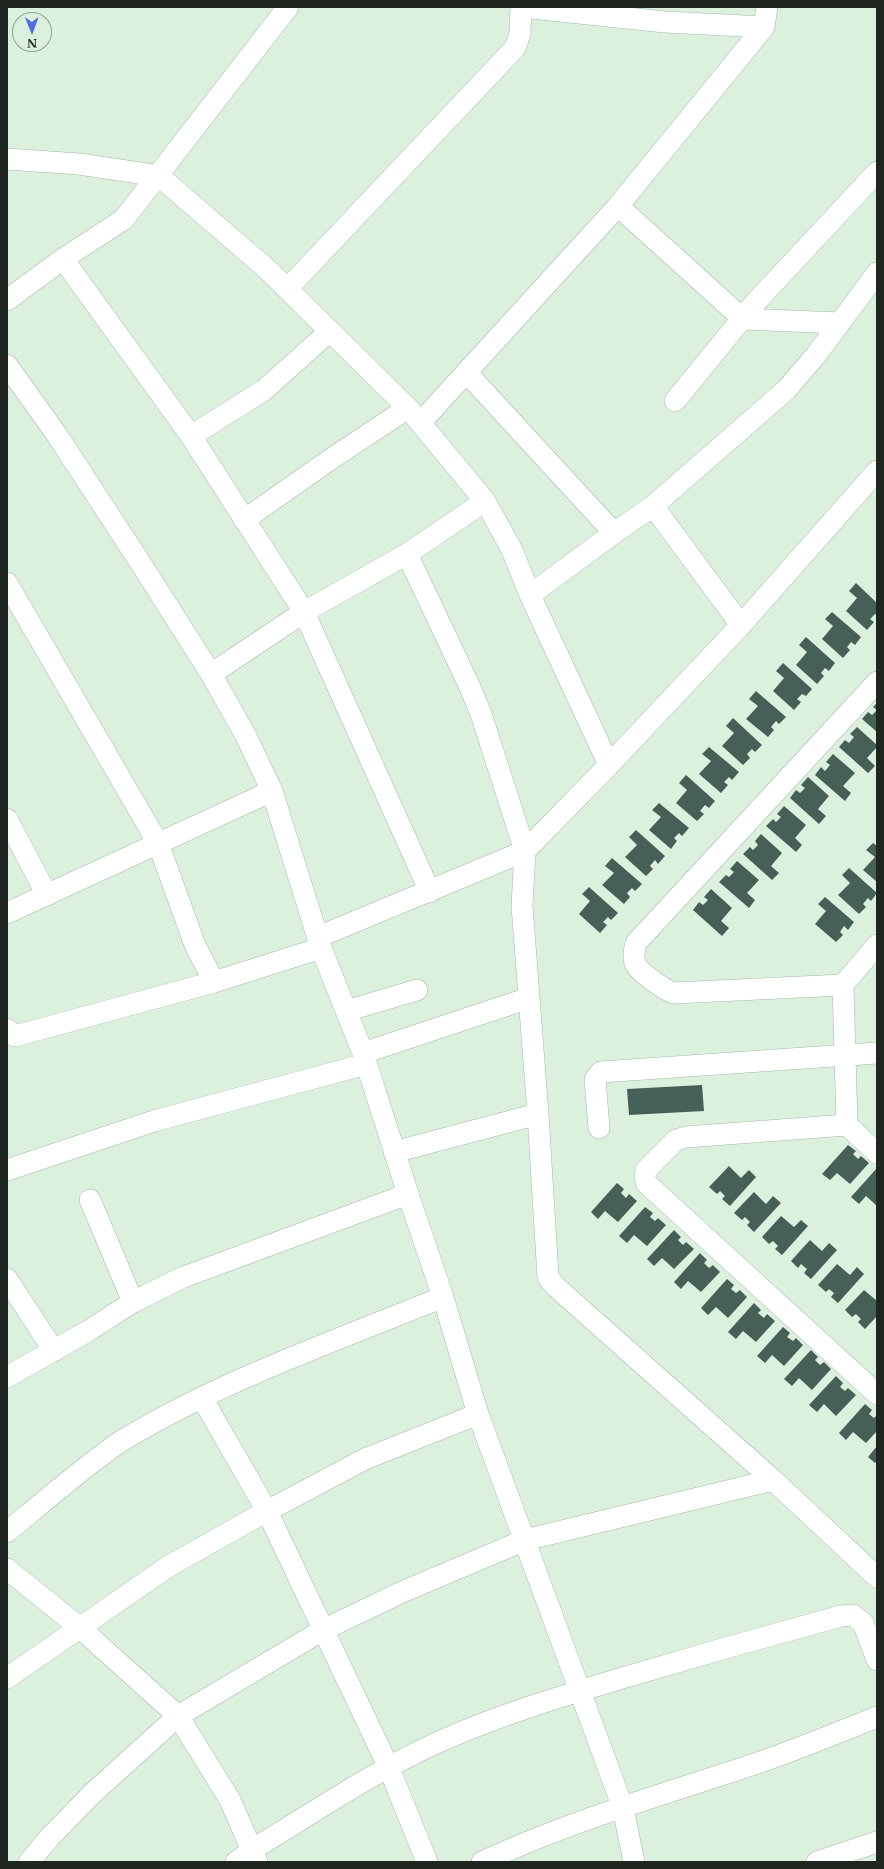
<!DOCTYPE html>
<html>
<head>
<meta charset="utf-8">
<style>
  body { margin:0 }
  #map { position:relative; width:884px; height:1869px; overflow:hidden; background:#dbf1de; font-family:"Libre Baskerville",serif }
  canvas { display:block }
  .frame { position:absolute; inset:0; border:8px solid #1e261f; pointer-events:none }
  .north { position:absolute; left:12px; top:12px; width:40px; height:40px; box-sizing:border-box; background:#dbf1de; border:1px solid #8fa092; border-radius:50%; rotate:179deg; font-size:11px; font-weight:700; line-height:16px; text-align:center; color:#1e261f }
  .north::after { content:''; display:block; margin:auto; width:14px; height:18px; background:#506de2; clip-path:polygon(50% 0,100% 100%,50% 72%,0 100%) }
</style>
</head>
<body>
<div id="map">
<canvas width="884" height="1869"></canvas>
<div class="frame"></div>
<div class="north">N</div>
</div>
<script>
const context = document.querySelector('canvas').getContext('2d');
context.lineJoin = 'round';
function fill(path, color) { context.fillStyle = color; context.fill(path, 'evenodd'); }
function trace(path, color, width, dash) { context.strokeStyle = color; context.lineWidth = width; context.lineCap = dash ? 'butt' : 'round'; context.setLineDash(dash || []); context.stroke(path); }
const building = new Path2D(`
  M 856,583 L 877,603 L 877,616 L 875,614 L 870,619 L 874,622 L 867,630 L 846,611 L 857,598 L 849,591 Z
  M 832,612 L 861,637 L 855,645 L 851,642 L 847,647 L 850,650 L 843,658 L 822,639 L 833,626 L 825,619 Z
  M 806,637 L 835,663 L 829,671 L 825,668 L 821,673 L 824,676 L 817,684 L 796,665 L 807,652 L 799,645 Z
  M 783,663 L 812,689 L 806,696 L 802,694 L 797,699 L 801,702 L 794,710 L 773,691 L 784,678 L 776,671 Z
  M 756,691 L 786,717 L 779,724 L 776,721 L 771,727 L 774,730 L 768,737 L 746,719 L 758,706 L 749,699 Z
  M 877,703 L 877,732 L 862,719 L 868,712 L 872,715 L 877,710 L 873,707 Z
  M 733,718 L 762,745 L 755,752 L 752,749 L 747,754 L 750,758 L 743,765 L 722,746 L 734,733 L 726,726 Z
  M 857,727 L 877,745 L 877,747 L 867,758 L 875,766 L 868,773 L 839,747 L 845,740 L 849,743 L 854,737 L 850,734 Z
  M 709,747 L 739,772 L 732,780 L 729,777 L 724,782 L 728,785 L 721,793 L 699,774 L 711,761 L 702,754 Z
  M 833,754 L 855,773 L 843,786 L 851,793 L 845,801 L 815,775 L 821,767 L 825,771 L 830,765 L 826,762 Z
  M 686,775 L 715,801 L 709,808 L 705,805 L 700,811 L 704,814 L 697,821 L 676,803 L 687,790 L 679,783 Z
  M 808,777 L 829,796 L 818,809 L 826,816 L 819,824 L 790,798 L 796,790 L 800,793 L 805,788 L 801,785 Z
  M 659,803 L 689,828 L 682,836 L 679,833 L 674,838 L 677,841 L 671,849 L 649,830 L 661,817 L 652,810 Z
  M 784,806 L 806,825 L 795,838 L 802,845 L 796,852 L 766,826 L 773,819 L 776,822 L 781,817 L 777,814 Z
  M 636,830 L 665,856 L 658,864 L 655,860 L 650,866 L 653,869 L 646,876 L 625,857 L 637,845 L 629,837 Z
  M 761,834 L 782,853 L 771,866 L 779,873 L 772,880 L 743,854 L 750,847 L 753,850 L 758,845 L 755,841 Z
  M 873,843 L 877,846 L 877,882 L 863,870 L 875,857 L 866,850 Z
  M 612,858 L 642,884 L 635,891 L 632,888 L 627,893 L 630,897 L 624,904 L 602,885 L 614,873 L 605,866 Z
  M 737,861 L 759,880 L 747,893 L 755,900 L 749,908 L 719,882 L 726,875 L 729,877 L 734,872 L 730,869 Z
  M 849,868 L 877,893 L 871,901 L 868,898 L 863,904 L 866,907 L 859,914 L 838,895 L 850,883 L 842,875 Z
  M 589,887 L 618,913 L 611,920 L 608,917 L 603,922 L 607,925 L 600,933 L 579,914 L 590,901 L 582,894 Z
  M 711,889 L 732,908 L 721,921 L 729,928 L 722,936 L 693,910 L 699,902 L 703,905 L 708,900 L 704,897 Z
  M 825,897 L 854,922 L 848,930 L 844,926 L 840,932 L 843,935 L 836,942 L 815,924 L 826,911 L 818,904 Z
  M 702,1085 L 704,1111 L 629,1115 L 627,1089 Z
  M 848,1145 L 856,1151 L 853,1154 L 858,1159 L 861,1156 L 869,1163 L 850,1184 L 837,1173 L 830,1180 L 822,1174 Z
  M 729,1166 L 741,1178 L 749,1170 L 756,1177 L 730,1206 L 722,1199 L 725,1196 L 720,1191 L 717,1194 L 709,1187 Z
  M 877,1168 L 877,1206 L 866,1196 L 859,1204 L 851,1197 Z
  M 617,1183 L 624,1189 L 621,1193 L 626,1198 L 629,1194 L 637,1201 L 618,1222 L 605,1211 L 598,1219 L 591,1212 Z
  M 754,1192 L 766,1204 L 773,1196 L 781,1203 L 754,1232 L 747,1225 L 750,1222 L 745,1217 L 742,1220 L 734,1213 Z
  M 645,1207 L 653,1213 L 650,1217 L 655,1221 L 658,1218 L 666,1225 L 647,1246 L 634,1235 L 627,1243 L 619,1236 Z
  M 781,1216 L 794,1227 L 801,1220 L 808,1226 L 782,1255 L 775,1249 L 778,1246 L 773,1241 L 769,1244 L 762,1237 Z
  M 674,1230 L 681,1237 L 678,1240 L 683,1245 L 686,1242 L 694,1249 L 674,1269 L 662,1258 L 654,1266 L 647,1259 Z
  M 810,1240 L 822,1251 L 829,1243 L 837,1250 L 811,1279 L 804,1273 L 807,1269 L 801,1264 L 798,1268 L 791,1261 Z
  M 700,1253 L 707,1260 L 704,1263 L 709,1268 L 713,1265 L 720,1272 L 701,1292 L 688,1281 L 681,1289 L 674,1282 Z
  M 837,1264 L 850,1275 L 857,1267 L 864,1274 L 838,1303 L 831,1297 L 834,1293 L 829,1289 L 826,1292 L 818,1285 Z
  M 727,1279 L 734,1285 L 731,1289 L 736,1293 L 740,1290 L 747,1297 L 728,1318 L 716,1307 L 708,1315 L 701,1308 Z
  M 864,1290 L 877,1301 L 877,1316 L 865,1329 L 858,1322 L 861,1319 L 856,1314 L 852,1317 L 845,1310 Z
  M 754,1303 L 761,1310 L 758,1313 L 764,1318 L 767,1314 L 775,1321 L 756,1342 L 743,1331 L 736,1339 L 728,1332 Z
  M 783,1327 L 790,1333 L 787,1337 L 793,1341 L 796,1338 L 803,1345 L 784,1366 L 772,1355 L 765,1363 L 757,1356 Z
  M 811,1350 L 818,1357 L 815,1360 L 820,1365 L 824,1362 L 831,1369 L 812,1390 L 799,1378 L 792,1386 L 784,1379 Z
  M 836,1376 L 843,1383 L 840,1387 L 845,1391 L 848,1388 L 856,1395 L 836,1416 L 824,1404 L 817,1412 L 809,1405 Z
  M 865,1404 L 872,1410 L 869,1414 L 874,1418 L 877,1415 L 877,1431 L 866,1443 L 853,1432 L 846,1440 L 839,1433 Z
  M 877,1446 L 877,1461 L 875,1463 L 868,1457 Z`);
const minor = new Path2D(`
  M 522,7 L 665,22 L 764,27
  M 7,159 L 79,164 L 159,176 L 267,269 L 408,408 L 485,501 L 512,550 L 530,595 L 609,765
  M 618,206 L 743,319 L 840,323
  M 63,259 L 191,436 L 304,612 L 430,892
  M 287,289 L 515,48 L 520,34 L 521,7
  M 7,300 L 63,259 L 124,219 L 288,7
  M 7,365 L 57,435 L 145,570 L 211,674 L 246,736 L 272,791 L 321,948 L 363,1053 L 408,1194 L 443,1297 L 478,1414 L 623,1808 L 634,1862
  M 467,373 L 614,533
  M 675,401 L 754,304 L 877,172
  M 421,422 L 618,206 L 764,27 L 767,7
  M 191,436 L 264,390 L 329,332
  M 877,471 L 741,625 L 609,765 L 525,851 L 522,906 L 538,1114 L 548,1277 L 555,1286 L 773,1480 L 877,1577
  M 653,506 L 741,625
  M 244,520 L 328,461 L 408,408
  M 7,583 L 158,843 L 195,945 L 214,982
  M 530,595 L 614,533 L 653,506 L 786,390 L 816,355 L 877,273
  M 211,674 L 304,612 L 407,554 L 485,501
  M 7,819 L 47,895
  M 7,913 L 272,791
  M 318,937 L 525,851 L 481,714 L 469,685 L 407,554
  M 877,945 L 843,985 L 847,1125 L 686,1137 L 676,1140 L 646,1170 L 645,1176 L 646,1183 L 877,1394
  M 843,985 L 673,993 C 664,989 638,972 635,963 C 633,956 634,950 636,943 L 877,682
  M 346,1011 L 417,990
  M 7,1029 L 15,1036 L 214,982 L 321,948
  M 363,1053 L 529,998
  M 847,1125 L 877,1153
  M 599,1128 L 595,1079 L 601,1072 L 877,1053
  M 394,1152 L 538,1114
  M 7,1170 L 154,1121 L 366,1064
  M 90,1200 L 133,1302
  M 7,1279 L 54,1351
  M 7,1377 L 88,1331 L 133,1302 L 181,1278 L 408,1194
  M 202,1398 L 267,1511 L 389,1768 L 427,1862
  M 7,1532 C 36,1508 64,1484 94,1461 C 104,1454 113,1446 123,1440 C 223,1380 335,1341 443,1297
  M 7,1569 L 79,1627 L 178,1716 L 230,1800 L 257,1862
  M 7,1678 L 169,1566 L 267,1511 L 365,1459 L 478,1414
  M 29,1862 L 50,1837 L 93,1793 L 178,1716 L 323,1630 L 402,1592 L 525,1540 L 773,1480
  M 236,1862 L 253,1849 C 315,1812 375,1770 441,1741 C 499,1715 559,1697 619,1679 C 693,1657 767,1636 841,1616 L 853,1615 L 863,1623 L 877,1660
  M 482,1862 C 570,1821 664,1794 755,1764 C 796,1750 837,1733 877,1717
  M 817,1862 L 877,1842`);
fill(building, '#466058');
trace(minor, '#a4b9a7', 22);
trace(minor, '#fff', 21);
</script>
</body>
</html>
